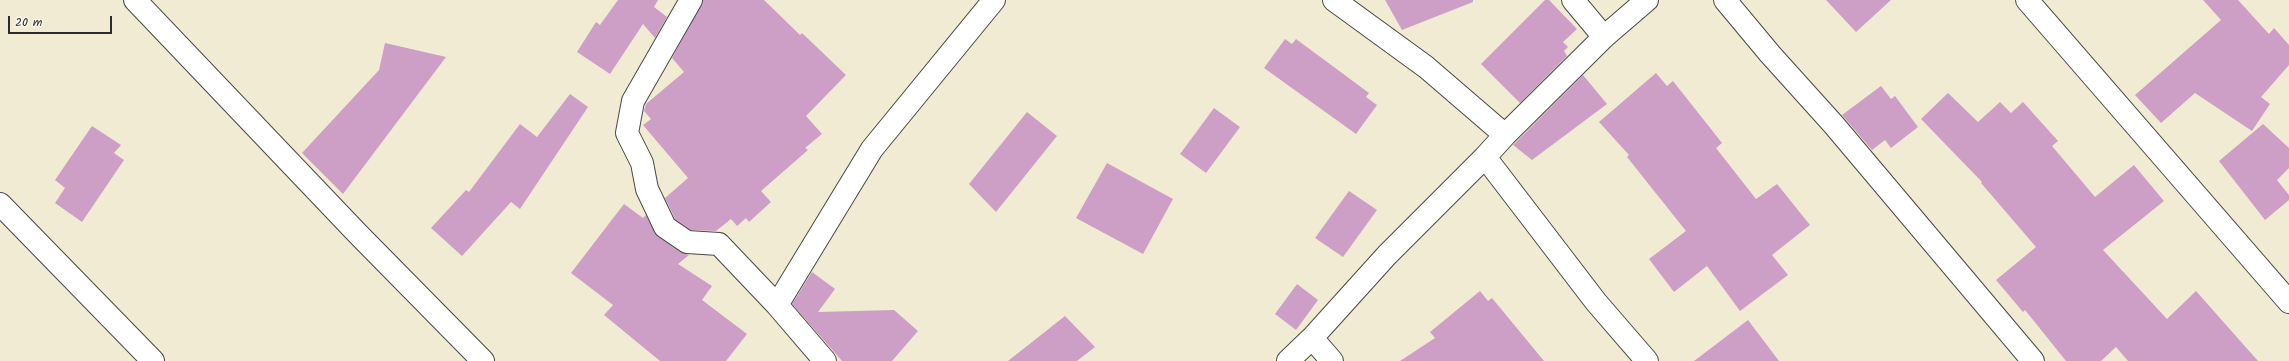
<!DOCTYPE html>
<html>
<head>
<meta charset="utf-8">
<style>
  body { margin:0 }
  #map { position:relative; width:2289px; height:361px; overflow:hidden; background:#f2ebd3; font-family:Kalam,sans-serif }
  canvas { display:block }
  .scale { position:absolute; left:8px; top:16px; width:104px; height:18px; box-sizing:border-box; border:2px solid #2b2b2b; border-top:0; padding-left:5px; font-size:12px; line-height:14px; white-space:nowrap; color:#2b2b2b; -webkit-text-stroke:3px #fbf7ec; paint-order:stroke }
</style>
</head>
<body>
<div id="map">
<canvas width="2289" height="361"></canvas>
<div class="scale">20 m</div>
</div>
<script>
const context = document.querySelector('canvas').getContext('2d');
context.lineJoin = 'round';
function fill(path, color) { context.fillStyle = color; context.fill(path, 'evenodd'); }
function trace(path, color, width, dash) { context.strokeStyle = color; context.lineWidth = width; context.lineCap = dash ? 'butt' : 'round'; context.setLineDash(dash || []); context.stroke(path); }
const building = new Path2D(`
  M 618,0 L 658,0 L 654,7 L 667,17 L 655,38 L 643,24 L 610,74 L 577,52 L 596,22 L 600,25 Z
  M 703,0 L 764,0 L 800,35 L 802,33 L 846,75 L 806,116 L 822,134 L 805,148 L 808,150 L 761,191 L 771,202 L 749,222 L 746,218 L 737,226 L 731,219 L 716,231 L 691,230 L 675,219 L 665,198 L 688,178 L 643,125 L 651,119 L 644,111 L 646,104 L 684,72 L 672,58 Z
  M 1385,0 L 1473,0 L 1473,2 L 1402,30 Z
  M 1545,0 L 1549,0 L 1577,29 L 1563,42 L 1568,47 L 1564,51 L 1567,56 L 1520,103 L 1481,64 Z
  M 1826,0 L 1891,0 L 1856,32 Z
  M 2203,0 L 2238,0 L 2269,34 L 2274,28 L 2289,45 L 2289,65 L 2261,97 L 2270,104 L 2252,131 L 2195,93 L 2161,123 L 2135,95 L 2221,20 Z
  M 1285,39 L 1292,44 L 1296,39 L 1369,93 L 1366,97 L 1377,105 L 1356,134 L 1264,68 Z
  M 385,43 L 446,57 L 343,194 L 302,153 L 379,70 Z
  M 1656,73 L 1667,86 L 1673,81 L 1722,143 L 1716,148 L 1756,199 L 1777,184 L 1810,225 L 1772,255 L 1788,275 L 1740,311 L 1707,266 L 1674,292 L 1649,259 L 1686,231 L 1627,157 L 1629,155 L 1599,122 Z
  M 1583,75 L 1607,104 L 1532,160 L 1513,145 Z
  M 1881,86 L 1891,99 L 1895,96 L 1918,127 L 1891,148 L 1885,140 L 1872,150 L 1842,115 Z
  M 1948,93 L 1978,122 L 2000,102 L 2011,113 L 2023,102 L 2058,141 L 2052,146 L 2095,197 L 2134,165 L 2164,201 L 2103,250 L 2167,319 L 2196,291 L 2258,361 L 2128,361 L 2116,347 L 2101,361 L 2066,361 L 2025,310 L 2023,312 L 1996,280 L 2036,247 L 1981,183 L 1982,182 L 1921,119 Z
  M 570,94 L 588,107 L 520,209 L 511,202 L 462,256 L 431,228 L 466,190 L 469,192 L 520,124 L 537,137 Z
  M 1214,108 L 1240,127 L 1206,173 L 1180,154 Z
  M 1027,112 L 1057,136 L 996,212 L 969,184 Z
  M 2263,124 L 2289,148 L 2289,168 L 2277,180 L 2289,195 L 2289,200 L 2265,220 L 2219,161 Z
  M 92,126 L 121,145 L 114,153 L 124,160 L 82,222 L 55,203 L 65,188 L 55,180 Z
  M 1107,163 L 1173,199 L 1143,254 L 1076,218 Z
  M 1349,191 L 1377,210 L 1343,257 L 1315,238 Z
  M 624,204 L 643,218 L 646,215 L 658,237 L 680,252 L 689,255 L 678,264 L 712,286 L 702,300 L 747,334 L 726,361 L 660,361 L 604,315 L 613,305 L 571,273 Z
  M 812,272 L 835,289 L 818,312 L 894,310 L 918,331 L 892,361 L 842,361 L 792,304 Z
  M 1297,284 L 1318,300 L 1296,330 L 1275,314 Z
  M 1480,291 L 1488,301 L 1492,298 L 1544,361 L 1400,361 L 1435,338 L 1430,332 Z
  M 1065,316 L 1095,347 L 1077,361 L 1008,361 Z
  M 1748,320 L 1779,361 L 1694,361 Z`);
const minor = new Path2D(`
  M 135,0 L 357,233 L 483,361
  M 691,0 L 633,101 L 627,133 L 642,163 L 647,189 L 665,227 L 687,242 L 719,244 L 777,305 L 825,361
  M 1334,0 L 1426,67 L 1505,135
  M 1573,0 L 1604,37
  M 1725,0 L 1770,54 L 1834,125 L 2033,361
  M 2027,0 L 2289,302
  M 1485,157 L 1596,302 L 1647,361
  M 0,204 L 153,361
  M 777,305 L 872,149 L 994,0
  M 1312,338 L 1332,361
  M 1288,361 L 1312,338 L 1387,255 L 1485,157 L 1505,135 L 1604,37 L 1647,0`);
fill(building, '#cd9fc6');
trace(minor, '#494844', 24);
trace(minor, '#fff', 22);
</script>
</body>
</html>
